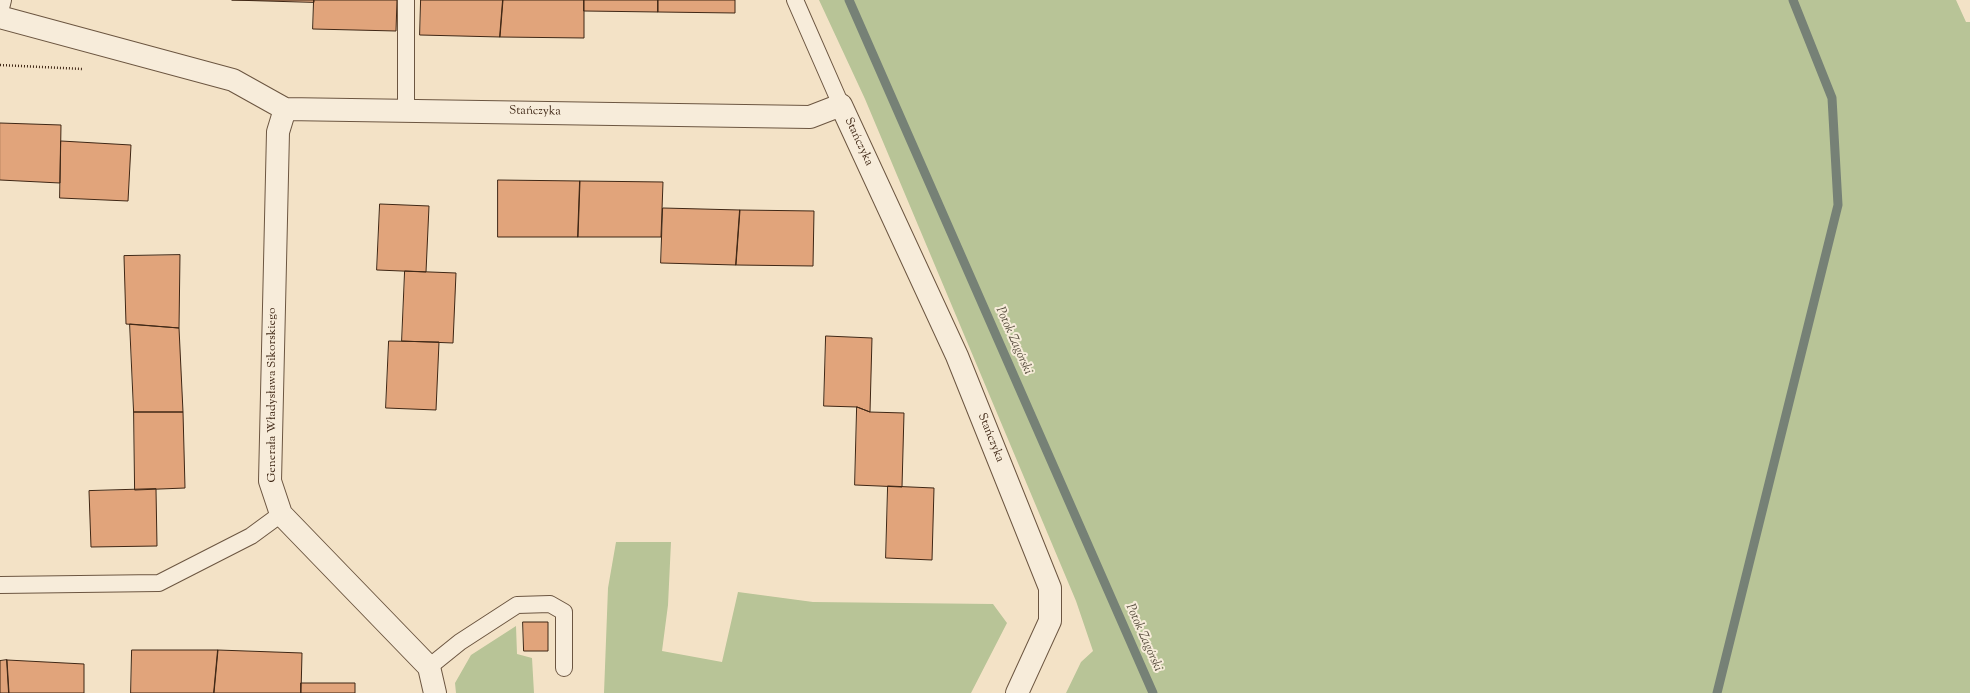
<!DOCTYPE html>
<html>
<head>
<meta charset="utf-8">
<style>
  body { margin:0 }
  canvas { display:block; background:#f3e2c6 }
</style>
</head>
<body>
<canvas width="1970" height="693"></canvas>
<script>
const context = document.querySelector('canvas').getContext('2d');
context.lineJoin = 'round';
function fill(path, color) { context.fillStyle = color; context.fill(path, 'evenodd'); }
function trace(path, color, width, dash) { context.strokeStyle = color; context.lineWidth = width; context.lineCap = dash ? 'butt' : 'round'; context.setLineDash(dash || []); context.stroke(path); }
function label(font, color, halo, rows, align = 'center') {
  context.font = font + ' "Sorts Mill Goudy",serif'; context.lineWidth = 4; context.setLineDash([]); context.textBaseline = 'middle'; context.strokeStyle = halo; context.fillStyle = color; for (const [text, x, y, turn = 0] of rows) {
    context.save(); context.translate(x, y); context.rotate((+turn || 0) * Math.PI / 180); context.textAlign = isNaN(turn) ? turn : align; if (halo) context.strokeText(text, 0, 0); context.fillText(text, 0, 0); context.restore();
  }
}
const green = new Path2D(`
  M 819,0 L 1956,0 L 1966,22 L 1970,22 L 1970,693 L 1066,693 L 1081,662 L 1093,651 L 1076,601 L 865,99 Z
  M 616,542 L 671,542 L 668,605 L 662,651 L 722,662 L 738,592 L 813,602 L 993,604 L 1007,623 L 971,693 L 604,693 L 608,588 Z
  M 516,626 L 517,654 L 532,658 L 534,693 L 456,693 L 455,683 L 471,655 Z`);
const stream = new Path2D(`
  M 849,0 L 1153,693
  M 1717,693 L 1838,205 L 1832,98 L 1793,0`);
const building = new Path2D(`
  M 232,0 L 314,0 L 314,2 Z
  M 314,0 L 397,0 L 396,31 L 313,29 Z
  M 421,0 L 503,0 L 500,37 L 420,35 Z
  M 503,0 L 584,0 L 584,38 L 500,37 Z
  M 584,0 L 658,0 L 658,12 L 584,11 Z
  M 658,0 L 735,0 L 735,13 L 658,12 Z
  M 0,123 L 61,125 L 60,183 L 0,180 Z
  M 61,141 L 131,145 L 128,201 L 60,198 Z
  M 498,180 L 580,181 L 578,237 L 498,237 Z
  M 580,181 L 663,182 L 661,237 L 578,237 Z
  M 380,204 L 429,206 L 426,272 L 377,270 Z
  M 663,208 L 740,210 L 736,265 L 661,263 Z
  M 740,210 L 814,211 L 813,266 L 736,265 Z
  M 180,255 L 179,328 L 126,324 L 124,256 Z
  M 405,271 L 456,273 L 453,343 L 402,341 Z
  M 130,324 L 179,328 L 183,412 L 134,412 Z
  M 826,336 L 872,338 L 870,412 L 857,407 L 824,406 Z
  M 389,341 L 439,342 L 436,410 L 386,408 Z
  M 857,407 L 870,412 L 904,413 L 902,487 L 855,485 Z
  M 134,412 L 183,412 L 185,488 L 135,490 Z
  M 888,486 L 934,488 L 932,560 L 886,558 Z
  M 156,489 L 157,546 L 91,547 L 89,491 Z
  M 523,622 L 548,622 L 548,651 L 524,651 Z
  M 132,650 L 218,650 L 214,693 L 131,693 Z
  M 218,650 L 302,653 L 301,693 L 214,693 Z
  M 7,660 L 84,664 L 84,693 L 9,693 Z
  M 7,660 L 9,693 L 0,693 L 0,661 Z
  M 301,683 L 355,683 L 355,693 L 301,693 Z`);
const path = new Path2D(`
  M 0,65 L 83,69`);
const lane = new Path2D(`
  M 795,0 L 841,105
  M 0,12 L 3,0
  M 406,109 L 406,0
  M 0,585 L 159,583 L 251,536 L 281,514
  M 429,667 L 460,642 L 517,605 L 550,604 L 564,612 L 564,668`);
const street = new Path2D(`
  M 0,17 L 233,80 L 285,109 L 810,117 L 841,105 L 957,356 L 1050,588 L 1050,621 L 1017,693
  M 285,109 L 278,132 L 270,481 L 281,514 L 429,667 L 435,693`);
const streetNames = [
  ["Stańczyka",535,112,1],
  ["Stańczyka",858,142,65],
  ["Generała Władysława Sikorskiego",273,395,-90],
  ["Stańczyka",990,438,68]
];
const waterNames = [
  ["Potok Zagórski",1013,341,66],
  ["Potok Zagórski",1143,638,66]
];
fill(green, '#b8c497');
trace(stream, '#768176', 9);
fill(building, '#e1a47b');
trace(building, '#3f2715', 1);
trace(lane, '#6c5641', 18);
trace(street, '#6c5641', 24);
trace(path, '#3f2715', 2.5, [1, 2]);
trace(lane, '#f7ecda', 16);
trace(street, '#f7ecda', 22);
label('12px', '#3f2715', '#f7ecda', streetNames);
label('italic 13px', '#564c3d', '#f7ecda', waterNames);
</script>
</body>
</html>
